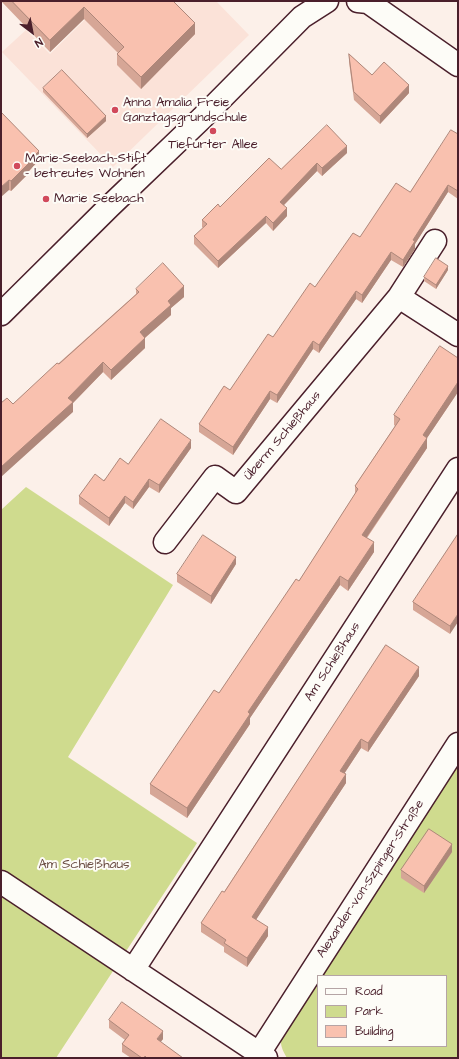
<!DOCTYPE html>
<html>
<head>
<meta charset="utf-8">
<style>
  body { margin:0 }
  #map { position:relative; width:459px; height:1059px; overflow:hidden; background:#fcf0e9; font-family:"Architects Daughter",sans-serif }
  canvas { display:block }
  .frame { position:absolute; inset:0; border:2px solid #4a1f2b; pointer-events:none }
  .legend { position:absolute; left:317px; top:975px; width:130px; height:72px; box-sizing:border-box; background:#fdfcf7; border:1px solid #b5a4a5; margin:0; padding:5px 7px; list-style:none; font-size:12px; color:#4a1f2b }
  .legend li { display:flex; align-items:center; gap:8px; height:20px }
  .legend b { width:20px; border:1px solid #b5a4a5 }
  .north { position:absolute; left:12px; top:12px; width:40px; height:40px; -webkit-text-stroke:3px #fdfcf7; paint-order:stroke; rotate:148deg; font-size:11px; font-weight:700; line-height:16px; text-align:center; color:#4a1f2b }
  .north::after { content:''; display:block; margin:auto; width:14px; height:18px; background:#4a1f2b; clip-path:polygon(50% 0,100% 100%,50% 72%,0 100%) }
</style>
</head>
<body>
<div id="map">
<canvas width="459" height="1059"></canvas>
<div class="frame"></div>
<ul class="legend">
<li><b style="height:5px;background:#fdfcf7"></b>Road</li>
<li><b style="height:11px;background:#cfdb8e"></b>Park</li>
<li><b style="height:11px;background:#f9c1af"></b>Building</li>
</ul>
<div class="north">N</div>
</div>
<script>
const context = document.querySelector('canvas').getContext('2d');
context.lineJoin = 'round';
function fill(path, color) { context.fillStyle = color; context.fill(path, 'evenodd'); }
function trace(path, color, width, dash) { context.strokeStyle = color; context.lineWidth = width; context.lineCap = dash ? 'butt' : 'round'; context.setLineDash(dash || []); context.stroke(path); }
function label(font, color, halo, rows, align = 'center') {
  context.font = font + ' "Architects Daughter",sans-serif'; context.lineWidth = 4; context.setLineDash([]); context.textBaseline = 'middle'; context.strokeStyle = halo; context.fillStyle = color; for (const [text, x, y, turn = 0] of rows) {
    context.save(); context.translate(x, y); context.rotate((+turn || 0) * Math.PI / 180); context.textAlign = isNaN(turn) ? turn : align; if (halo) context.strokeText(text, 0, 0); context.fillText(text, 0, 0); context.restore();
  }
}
const built = new Path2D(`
  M 104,1 L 216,1 L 249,35 L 113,167 L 2,52 L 26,30 L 50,54 Z`);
const green = new Path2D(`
  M 26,487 L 173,585 L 68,757 L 197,843 L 56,1058 L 1,1058 L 1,510 Z
  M 458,761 L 458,1058 L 287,1058 C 283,1051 280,1046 281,1037 L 318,976 L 318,1046 L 446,1046 L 446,976 L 318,976 Z`);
const minor = new Path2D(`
  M 358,1 L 368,2 L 458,65
  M 399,297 L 458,335
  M 1,314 L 109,207 L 202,118 L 302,17 L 327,1
  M 165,542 L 215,477 L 236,492 L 399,297 L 435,241
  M 1,882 L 266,1058
  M 133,970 L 458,469
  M 256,1058 L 458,744`);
const wall = new Path2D(`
  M 1,1 L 173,1 L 195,34 L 141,89 L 117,65 L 117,54 L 118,53 L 84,19 L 50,52 Z
  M 349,54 L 372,75 L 409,93 L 380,124 L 354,100 L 349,62 Z
  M 43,88 L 106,121 L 87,138 L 43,92 Z
  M 1,112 L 39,160 L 29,171 L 29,173 L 11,191 L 9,190 Z
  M 458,134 L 458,199 L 448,192 L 415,244 L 415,249 L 403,267 L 391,260 L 362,303 L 356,299 L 319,353 L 313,349 L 277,403 L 270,399 L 233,455 L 199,432 L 199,424 L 230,390 L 315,287 L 360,237 L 410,192 Z
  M 347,153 L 322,176 L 317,171 L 284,205 L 287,216 L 273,231 L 266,223 L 218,268 L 194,244 L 194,236 L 203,228 L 202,227 L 202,220 L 220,207 L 281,169 Z
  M 448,270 L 436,289 L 424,281 L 424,277 Z
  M 136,289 L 184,297 L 171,308 L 171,315 L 145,338 L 145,348 L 111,380 L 103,372 L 73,403 L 73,412 L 13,404 L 136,294 Z
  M 458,358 L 458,392 L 427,438 L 427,448 L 367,538 L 374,552 L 348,591 L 340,585 L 250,718 L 250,724 L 187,818 L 150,794 L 150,784 L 219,693 L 299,581 L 355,494 L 355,486 L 395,426 L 394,425 L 394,415 Z
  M 191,448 L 159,493 L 149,487 L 133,509 L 125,503 L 109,526 L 79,504 L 79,496 L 128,464 Z
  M 458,534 L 450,634 L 413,610 L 413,602 Z
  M 236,564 L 211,604 L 177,582 L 177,574 Z
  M 386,645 L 419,676 L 368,752 L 361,748 L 344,774 L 346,783 L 256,919 L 268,936 L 247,967 L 224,952 L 224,947 L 201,932 L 201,923 L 224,892 Z
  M 452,852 L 424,893 L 401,878 L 401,870 Z
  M 109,1020 L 163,1039 L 160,1042 L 183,1058 L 131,1058 L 122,1052 L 122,1044 L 125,1040 L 109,1028 Z`);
const shadedWall = new Path2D(`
  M 84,7 L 84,19 L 50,52 L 50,40 Z
  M 195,23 L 195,34 L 141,89 L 141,77 Z
  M 409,85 L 409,93 L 380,124 L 380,116 Z
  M 106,116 L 106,121 L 87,138 L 87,134 Z
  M 347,146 L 347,153 L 322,176 L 322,168 Z
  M 39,151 L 39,160 L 29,171 L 29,173 L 11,191 L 11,181 Z
  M 317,163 L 317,171 L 280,209 L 280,202 Z
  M 9,180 L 9,190 L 1,197 L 1,187 Z
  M 448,185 L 448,192 L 415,244 L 415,249 L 403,267 L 403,260 L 413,240 Z
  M 287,208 L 287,216 L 273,231 L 273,223 Z
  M 266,216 L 266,223 L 218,268 L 218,261 Z
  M 391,252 L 391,260 L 362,303 L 362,295 Z
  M 448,266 L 448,270 L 436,289 L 436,285 Z
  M 184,286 L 184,297 L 171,308 L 171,315 L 140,342 L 140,332 L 168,301 Z
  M 356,291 L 356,299 L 319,353 L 319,345 Z
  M 145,338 L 145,348 L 111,380 L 111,370 Z
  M 313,341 L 313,349 L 277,403 L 277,395 Z
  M 103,362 L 103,372 L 73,403 L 73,412 L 1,477 L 1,467 Z
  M 458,382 L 458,392 L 427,438 L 427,448 L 362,544 L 362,535 L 423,435 Z
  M 270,391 L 270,399 L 233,455 L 233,447 Z
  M 191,440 L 191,448 L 159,493 L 159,485 Z
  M 149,479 L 149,487 L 133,509 L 133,502 Z
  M 125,496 L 125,503 L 109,526 L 109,518 Z
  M 374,542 L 374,552 L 348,591 L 348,581 Z
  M 236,557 L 236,564 L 211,604 L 211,596 Z
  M 340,576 L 340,585 L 250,718 L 250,724 L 187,818 L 187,808 L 248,712 Z
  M 458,614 L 458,622 L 450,634 L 450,626 Z
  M 419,667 L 419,676 L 368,752 L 368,743 Z
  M 361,739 L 361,748 L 340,780 L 340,771 Z
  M 346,774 L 346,783 L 252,926 L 252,917 Z
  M 452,844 L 452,852 L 424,893 L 424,886 Z
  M 268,927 L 268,936 L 247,967 L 247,958 Z
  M 163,1031 L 163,1039 L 157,1047 L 157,1039 Z`);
const building = new Path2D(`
  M 12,1 L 173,1 L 195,23 L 141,77 L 117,54 L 124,47 L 84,7 L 50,40 Z
  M 349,54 L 372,75 L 384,62 L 409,85 L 380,116 L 354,92 Z
  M 62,70 L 106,116 L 87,134 L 43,88 Z
  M 1,112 L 39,151 L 28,162 L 29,163 L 11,181 L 9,180 L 1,187 Z
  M 327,125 L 347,146 L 322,168 L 317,163 L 280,202 L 287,208 L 273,223 L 266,216 L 218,261 L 194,236 L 207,224 L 202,220 L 218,204 L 220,207 L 269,158 L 281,169 Z
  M 451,130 L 458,134 L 458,191 L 448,185 L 413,240 L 415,241 L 403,260 L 391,252 L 362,295 L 356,291 L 319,345 L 313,341 L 277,395 L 270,391 L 233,447 L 199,424 L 224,386 L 230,390 L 268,334 L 273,337 L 310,283 L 315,287 L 353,233 L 360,237 L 396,183 L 410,192 Z
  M 436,258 L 448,266 L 436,285 L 424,277 Z
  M 163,263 L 184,286 L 168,301 L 171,305 L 140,332 L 145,338 L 111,370 L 103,362 L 68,398 L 73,402 L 1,467 L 1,403 L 7,398 L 13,404 L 57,363 L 59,364 L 139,292 L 136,289 Z
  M 440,346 L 458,358 L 458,382 L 423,435 L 427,438 L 362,535 L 374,542 L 348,581 L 340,576 L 248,712 L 250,714 L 187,808 L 150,784 L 214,690 L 219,693 L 296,579 L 299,581 L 358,489 L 355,486 L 400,419 L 394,415 Z
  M 161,419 L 191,440 L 159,485 L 149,479 L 133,502 L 125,496 L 109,518 L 79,496 L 95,474 L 104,481 L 120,458 L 128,464 Z
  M 458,534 L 458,614 L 450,626 L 413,602 Z
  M 203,535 L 236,557 L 211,596 L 177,574 Z
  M 386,645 L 419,667 L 368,743 L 361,739 L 340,771 L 346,774 L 252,917 L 268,927 L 247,958 L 224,943 L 226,940 L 201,923 L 222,891 L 224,892 Z
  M 429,829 L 452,844 L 424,886 L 401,870 Z
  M 122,1002 L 163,1031 L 157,1039 L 183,1058 L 147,1058 L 145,1056 L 144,1058 L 142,1058 L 122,1044 L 129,1035 L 109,1020 Z`);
const markers = [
  [115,110,4,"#d1495b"],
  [213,131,4,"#d1495b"],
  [17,166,4,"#d1495b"],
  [46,199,4,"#d1495b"]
];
const poiNames = [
  ["Anna Amalia Freie",123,103],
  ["Ganztagsgrundschule",123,118],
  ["Tiefurter Allee",213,145,"center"],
  ["Marie-Seebach-Stift",25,159],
  ["- betreutes Wohnen",25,174],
  ["Marie Seebach",54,199]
];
const streetNames = [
  ["Überm Schießhaus",283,436,-50],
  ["Am Schießhaus",333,662,-57],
  ["Alexander-von-Szpinger-Straße",371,879,-57]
];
const parkNames = [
  ["Am Schießhaus",84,865]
];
fill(built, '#fbe2d8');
fill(green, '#cfdb8e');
trace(minor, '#4a1f2b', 25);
trace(minor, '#fdfcf7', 22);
fill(wall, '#d6a696');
fill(shadedWall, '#ae877a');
fill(building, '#f9c1af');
trace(building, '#ae877a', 1);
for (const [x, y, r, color] of markers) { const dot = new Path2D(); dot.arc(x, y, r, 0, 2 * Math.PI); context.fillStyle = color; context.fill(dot); trace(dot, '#fdfcf7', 1.5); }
label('13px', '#4a1f2b', '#fdfcf7', poiNames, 'left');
label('13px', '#4a1f2b', '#fdfcf7', streetNames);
label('13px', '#6b4e44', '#fdfcf7', parkNames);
</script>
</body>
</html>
